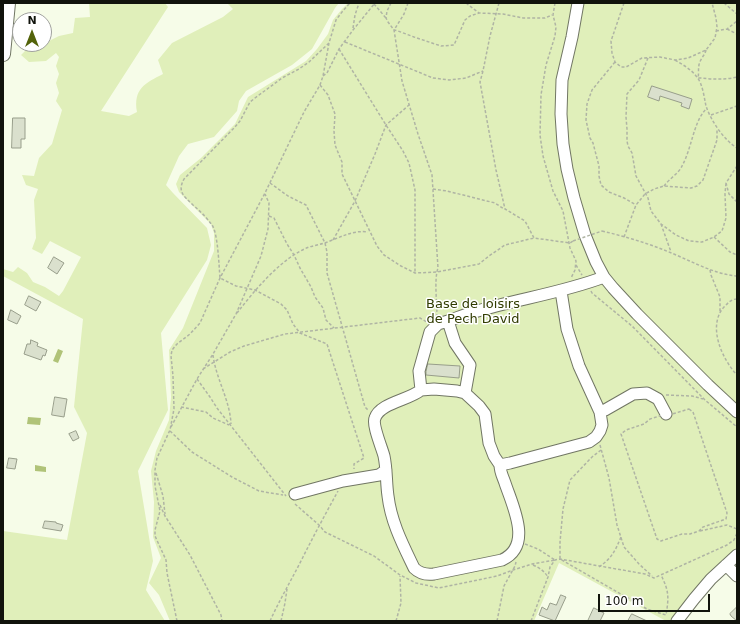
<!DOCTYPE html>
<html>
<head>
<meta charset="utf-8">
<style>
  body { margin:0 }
  #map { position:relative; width:740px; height:624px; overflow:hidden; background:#f6fce8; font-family:"DejaVu Sans",sans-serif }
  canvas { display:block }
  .frame { position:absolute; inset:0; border:4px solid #11130c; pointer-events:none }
  .north { position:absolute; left:12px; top:12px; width:40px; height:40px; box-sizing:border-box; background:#fff; border:1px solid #a0a19e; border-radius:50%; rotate:0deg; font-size:11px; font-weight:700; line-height:16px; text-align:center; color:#11130c }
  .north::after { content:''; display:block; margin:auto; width:14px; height:18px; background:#53630a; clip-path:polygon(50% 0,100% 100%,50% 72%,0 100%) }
  .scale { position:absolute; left:598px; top:594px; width:112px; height:18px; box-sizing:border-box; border:2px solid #11130c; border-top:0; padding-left:5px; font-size:12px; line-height:14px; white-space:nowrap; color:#11130c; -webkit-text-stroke:3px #fff; paint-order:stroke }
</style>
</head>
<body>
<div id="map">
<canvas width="740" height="624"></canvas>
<div class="frame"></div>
<div class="north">N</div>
<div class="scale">100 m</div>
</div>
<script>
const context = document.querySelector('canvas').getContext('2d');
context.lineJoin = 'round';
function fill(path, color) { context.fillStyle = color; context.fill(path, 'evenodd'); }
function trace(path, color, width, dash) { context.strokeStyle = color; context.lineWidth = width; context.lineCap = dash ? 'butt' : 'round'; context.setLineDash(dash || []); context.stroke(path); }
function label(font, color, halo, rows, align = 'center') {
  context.font = font + ' "DejaVu Sans",sans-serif'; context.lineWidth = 3; context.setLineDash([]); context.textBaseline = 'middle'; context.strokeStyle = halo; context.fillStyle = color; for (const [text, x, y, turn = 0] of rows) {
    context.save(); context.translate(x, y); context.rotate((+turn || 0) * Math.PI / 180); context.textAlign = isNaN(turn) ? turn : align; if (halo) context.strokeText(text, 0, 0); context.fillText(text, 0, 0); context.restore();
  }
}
const green = new Path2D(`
  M 89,3 L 165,3 L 168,7 L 101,111 L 129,116 L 137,112 C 133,89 145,83 163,74 L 158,60 L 172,43 L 223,17 L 233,9 L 227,3 L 339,3 L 335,8 L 312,49 L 292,65 L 246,91 L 239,101 L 237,111 L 214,137 L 188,144 L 179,156 L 166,185 L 173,193 L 207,228 L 211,245 L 207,260 L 161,333 L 168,410 L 138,471 L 153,561 L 146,590 L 165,621 L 3,621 L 3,531 L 67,540 L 87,433 L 74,407 L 83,319 L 3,276 L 3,269 L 13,272 L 18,267 L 27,273 L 33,282 L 45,287 L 59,296 L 63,291 L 81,257 L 50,241 L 42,254 L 32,249 L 36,238 L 34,200 L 38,189 L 26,185 L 22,175 L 34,176 L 39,158 L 52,144 L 62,110 L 56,101 L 59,93 L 56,83 L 59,74 L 56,66 L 59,57 L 56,53 L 46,61 L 29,62 L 21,55 L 28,48 L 39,49 L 43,44 L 59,36 L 73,33 L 75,18 L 90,17 Z
  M 348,3 L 737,3 L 737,548 L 698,585 L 670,621 L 666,621 L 559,563 L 534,621 L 170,621 L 159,595 L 149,583 L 161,558 L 153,537 L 154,502 L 151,471 L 156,451 L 169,420 L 171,397 L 169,350 L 183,328 L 214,251 L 214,233 L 211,224 L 179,192 L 176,184 L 180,175 L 201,158 L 235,124 L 248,97 L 306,61 L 317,49 L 328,34 L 333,20 L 342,9 Z`);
const water = new Path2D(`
  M 58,349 L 63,351 L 58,363 L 53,361 Z
  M 28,417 L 41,418 L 40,425 L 27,424 Z
  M 35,465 L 46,467 L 46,472 L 35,471 Z`);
const building = new Path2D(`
  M 652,86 L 692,99 L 689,109 L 681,106 L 682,103 L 660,96 L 659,101 L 648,97 Z
  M 13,118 L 25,118 L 25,139 L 21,139 L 21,148 L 12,148 Z
  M 54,257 L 64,263 L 57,274 L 48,268 Z
  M 29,296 L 41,302 L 36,311 L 25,305 Z
  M 11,310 L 21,316 L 17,324 L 8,320 Z
  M 31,340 L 38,343 L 37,346 L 47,350 L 45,356 L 43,355 L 41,360 L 24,354 L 27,344 L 30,344 Z
  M 428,364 L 460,366 L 459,378 L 426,375 L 426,372 Z
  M 55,397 L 67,399 L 64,417 L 52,415 Z
  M 76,431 L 79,438 L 73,441 L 69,434 Z
  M 9,458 L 17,459 L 15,469 L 7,468 Z
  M 45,521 L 56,522 L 56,523 L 63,525 L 61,531 L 43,528 Z
  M 561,595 L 566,597 L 555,621 L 539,615 L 542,607 L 547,610 L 550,603 L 556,605 Z
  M 737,607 L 737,621 L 731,616 L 730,614 Z
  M 594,608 L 604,613 L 600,621 L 588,621 Z
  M 632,614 L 647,621 L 628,621 Z`);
const path = new Path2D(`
  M 391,3 L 387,11 L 386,18 L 388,22 L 394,30 L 402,81 L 418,134 L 432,175 L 438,268 C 434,279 437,303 437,316
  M 408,3 L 404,14 L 394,30 L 398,31 L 414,37 L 441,46 L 454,45 L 465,20 L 470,16 L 479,13
  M 466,3 L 479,13 L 503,14 L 523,18 L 545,18 L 552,15
  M 499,3 L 490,36 L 483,71 L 480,82 L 496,170 L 505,209 L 525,221 L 534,238 L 570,243 L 573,241
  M 555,3 L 553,15 L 556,27 L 555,36 L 546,65 L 541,95 L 540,135 L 543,156 L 553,191 L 563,211 L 570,248 L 576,261 L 575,270 L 571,278
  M 624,3 L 611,41 L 612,53 L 615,62 L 621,67 L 626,67 L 642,58 L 660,57 L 675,60 L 688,58 L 706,50 L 715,38 L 717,27 L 716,18 L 712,3
  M 724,3 L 737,14
  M 374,4 L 386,18
  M 353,28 L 355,15 L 359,3
  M 727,29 L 737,34
  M 716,31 L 727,29 L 737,21
  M 345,42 L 433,78 L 449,80 L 466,78 L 483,71
  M 329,43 L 309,62 L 299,69 L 282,78 L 255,98 L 250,102 L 240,121 L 234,128 L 184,179 C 177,192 184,196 193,205 C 200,211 207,218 212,225 C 218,233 219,267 220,278 L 236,286 L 255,290 L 281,304 L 287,310 L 293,324 L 300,333 L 327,344 L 364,458 L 354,464 L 354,469
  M 339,49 L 386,125 L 403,151 L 409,163 L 415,190 L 415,273
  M 706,50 C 705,55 700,59 699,65 C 698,69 699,74 698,78 C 704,78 709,79 714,79 C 722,79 730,79 737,77
  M 648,58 L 639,80 L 627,94 L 626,117 L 627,129 L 627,141 L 628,146 L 632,153 L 636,176 L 648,198 L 651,211 L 661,224 L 676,235 L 689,241 L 702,242 L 714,237 L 722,231 L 726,218 L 725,194 L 726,183
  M 675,60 C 683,65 691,69 697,77 C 703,85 704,97 706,106 C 711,121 724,140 737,148
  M 615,62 L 592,90 L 587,104 L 586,120 L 590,138 L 593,143 L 599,166 L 599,176 L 601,185 L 609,192 L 624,198 L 636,205
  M 323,76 L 327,73 L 339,49 L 353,30 L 375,3
  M 320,85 L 328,95 L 335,114 L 334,131 L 335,145 L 342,162 L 342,174 L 377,246 L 384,255 L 401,266 L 415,273 L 437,272 L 479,264 L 489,256 L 505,245 L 534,238
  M 711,115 L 737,106
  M 737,166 L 726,183 L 729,194 L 737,202
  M 270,183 L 288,196 L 306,205 L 325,243 L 327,252 L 327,273 L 365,407 L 368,410
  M 664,186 C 669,179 679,173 682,166 C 692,148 693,123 706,109
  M 433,189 L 447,191 L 495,203 L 504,209
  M 269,216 L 274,218 L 287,244 L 294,255 L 300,268 L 311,287 L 315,297 L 323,308 L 326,320 L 334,328
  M 661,224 L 671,252
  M 602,231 C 623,236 644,242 664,250 C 688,259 712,274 737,276
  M 624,237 L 636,205 L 645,194 L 654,189 L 664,186 L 691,188 L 697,186 L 703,180 L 717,140 L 717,129
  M 714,237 L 730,252 L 737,255
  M 333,240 L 355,201 L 375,154 L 386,125 L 409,105
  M 576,265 L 582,275
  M 710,270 L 711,275 L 720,297 L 720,312
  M 591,291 L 592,293 L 632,326 L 705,400 L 737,427
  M 737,299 C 731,299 728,303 724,307 C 707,326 722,359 737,375
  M 237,313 C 255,290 281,258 309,247 C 316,245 323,244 330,241 C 343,236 354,230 368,232
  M 213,355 C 216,379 230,400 231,424
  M 203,369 L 230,352 L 244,346 L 285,334 L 420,318 L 427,322
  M 197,379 L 210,397 L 217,408 L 286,496
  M 666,395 L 692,396 L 703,399
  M 181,407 L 206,412 L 213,418 L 229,425
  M 689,409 L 693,412 L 727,513 L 726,519 L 703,527 L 699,531 L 690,534 L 682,534 L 661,541 L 657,539 L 621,434 L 626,430 L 644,424 L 650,419 L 666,414 L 669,415 Z
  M 171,427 L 197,379 L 213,354 L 236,314 L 261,256 L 268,229 L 269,203 L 265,194
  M 170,431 L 192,452 L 232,477 L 259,491 L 283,495
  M 600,445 L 609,478 L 617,525 L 624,547 L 639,564 L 652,576
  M 601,450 L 592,457 L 570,480 L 563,509 L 560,542 L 560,559 L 647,609 L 666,615 C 669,597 669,591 661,575
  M 156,473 L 163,496 L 165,514
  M 295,504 L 319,525 L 325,532 L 374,556 L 400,575 L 416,583 L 439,588 L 497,576 L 513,570 L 532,564 L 555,560 L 538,549 L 525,544
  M 160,505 L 165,516 L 190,555 L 221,615 L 222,621
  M 700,531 L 727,525 L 737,529
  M 533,565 C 540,568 544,571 548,577
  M 599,567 C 612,558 615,551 621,537
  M 177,621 L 167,573 L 166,560 L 155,536 L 155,530 L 160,511 L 155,486 L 155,470 L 157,458 L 170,430 L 174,409 L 173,376 L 171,356 L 172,350 L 177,344 L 190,334 L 200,323 L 220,278 L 265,193 L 304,112 L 320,85 L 323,76 L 329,43 L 336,20 L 342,12 L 350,3
  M 270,621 C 280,599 292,579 303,557 C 314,535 326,513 338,491
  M 281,621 L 285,603 L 287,589
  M 396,621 L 401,603 L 400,576
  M 497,621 L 504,586 L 515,566 L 516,562
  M 531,621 L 548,577 L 550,567 L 555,560 L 560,559 L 645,574 L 654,578 L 727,545 L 734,540 L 737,533`);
const minor = new Path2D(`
  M 578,3 L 572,37 L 562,80 L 561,114 L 563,144 L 567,169 L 574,198 L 585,235 L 596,262 L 604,277 L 613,288 L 637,314 L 708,385 L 737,412
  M 448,321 L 438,324 L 430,332 L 419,371 L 421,390 L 434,389 L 457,391 L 465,393 L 479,406 L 485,414 L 489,443 L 494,456 L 500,465 L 510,463 L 589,442 L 596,437 L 600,431 L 602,425 L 600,412 L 579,366 L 567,329 L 561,291
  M 421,390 C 409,400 380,403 375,418 C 372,425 382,448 384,456 C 387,470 386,483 388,496 C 391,522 403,545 414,568 C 420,574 426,575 434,574 L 502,560 C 533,546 513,507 505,483 C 503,477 500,472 500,465
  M 465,393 L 470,365 L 455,343 L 448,321 C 457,318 465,314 474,312 C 517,299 562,293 604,277
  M 600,412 L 605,410 L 633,394 L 647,393 L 658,399 L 666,414
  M 295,494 L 343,481 L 379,475 L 386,470
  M 726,565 L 737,576
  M 677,621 L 694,599 L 711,579 L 737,555`);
const major = new Path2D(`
  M 3,54 L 8,3`);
const pathBridge = new Path2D(`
  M 573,241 L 602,231`);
const parkNames = [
  ["Base de loisirs",473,305],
  ["de Pech David",473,320]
];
fill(green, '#e0efba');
fill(water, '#b0c378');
fill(building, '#dae0cd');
trace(building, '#989e8b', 1);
trace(minor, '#717664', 13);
trace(major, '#717664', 16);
trace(path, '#afb4a4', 1.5, [3, 2]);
trace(minor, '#fff', 11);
trace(major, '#fff', 14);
trace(pathBridge, '#afb4a4', 1.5, [3, 2]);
label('13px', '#313c01', '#fff', parkNames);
</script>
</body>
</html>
